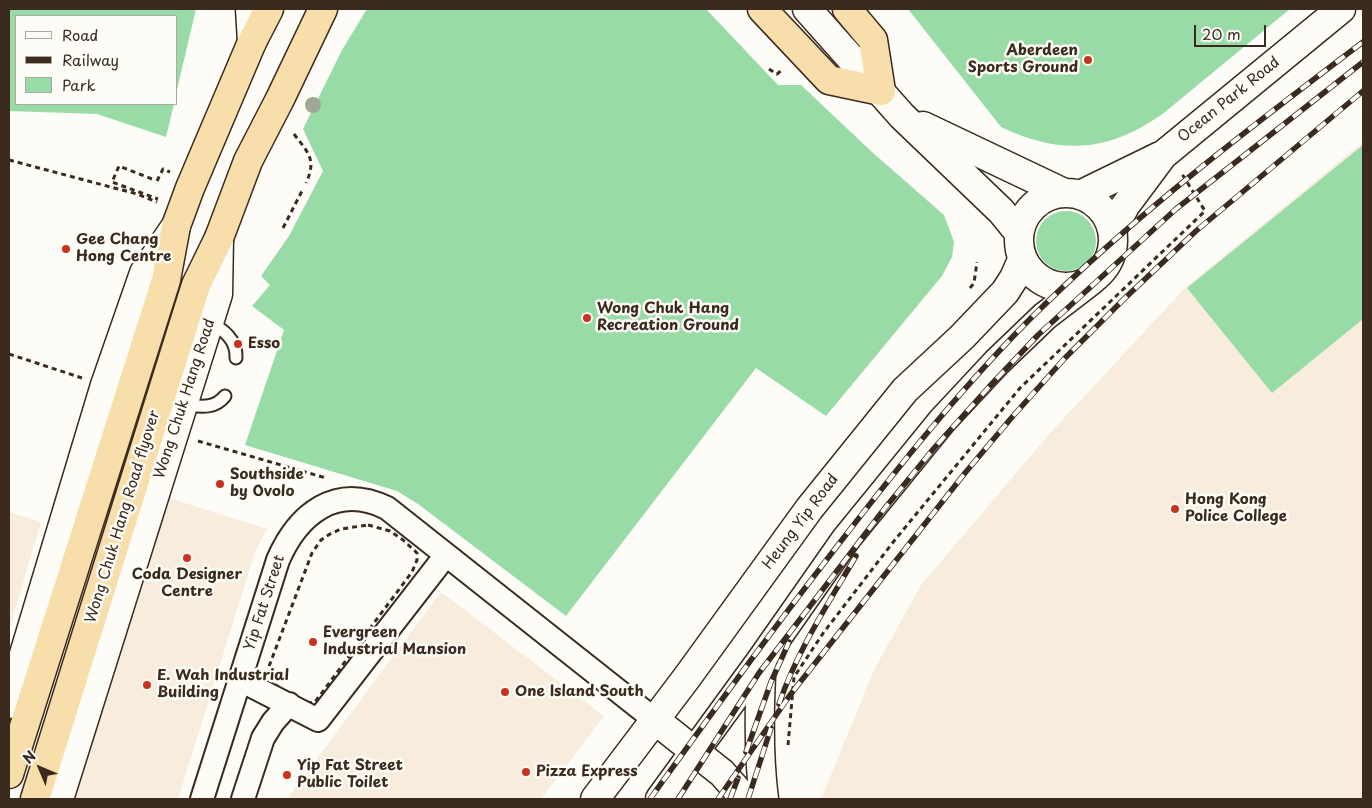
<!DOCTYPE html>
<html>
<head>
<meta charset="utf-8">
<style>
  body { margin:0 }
  #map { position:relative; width:1372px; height:808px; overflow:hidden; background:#fdfcf7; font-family:"Playpen Sans",sans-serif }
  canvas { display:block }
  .frame { position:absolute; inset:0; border:10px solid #3b2a1e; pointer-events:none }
  .legend { position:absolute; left:15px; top:15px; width:162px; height:90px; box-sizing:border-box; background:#fdfcf7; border:1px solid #afa8a0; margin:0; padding:6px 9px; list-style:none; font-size:15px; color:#3b2a1e }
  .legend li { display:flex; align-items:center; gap:10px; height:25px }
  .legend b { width:25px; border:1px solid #afa8a0 }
  .north { position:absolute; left:15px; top:743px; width:50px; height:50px; -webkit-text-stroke:4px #fdfcf7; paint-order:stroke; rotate:315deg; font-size:14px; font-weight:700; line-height:20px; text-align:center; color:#3b2a1e }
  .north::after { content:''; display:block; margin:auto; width:18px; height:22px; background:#3b2a1e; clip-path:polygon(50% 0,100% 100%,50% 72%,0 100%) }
  .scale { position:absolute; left:1194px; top:25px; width:72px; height:22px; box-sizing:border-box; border:2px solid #3b2a1e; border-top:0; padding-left:6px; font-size:15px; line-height:18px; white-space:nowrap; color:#3b2a1e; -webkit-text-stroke:4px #fdfcf7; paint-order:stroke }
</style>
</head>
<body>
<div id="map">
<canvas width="1372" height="808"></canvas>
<div class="frame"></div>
<ul class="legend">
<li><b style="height:6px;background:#fdfcf7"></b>Road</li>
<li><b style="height:6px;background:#3b2a1e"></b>Railway</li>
<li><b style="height:14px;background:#98dba6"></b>Park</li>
</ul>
<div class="north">N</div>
<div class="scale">20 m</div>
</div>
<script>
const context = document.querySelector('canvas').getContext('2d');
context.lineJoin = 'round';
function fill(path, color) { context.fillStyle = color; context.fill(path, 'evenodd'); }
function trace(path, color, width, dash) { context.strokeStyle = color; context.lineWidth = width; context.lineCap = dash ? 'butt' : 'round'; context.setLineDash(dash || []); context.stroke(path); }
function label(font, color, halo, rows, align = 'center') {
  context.font = font + ' "Playpen Sans",sans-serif'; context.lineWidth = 5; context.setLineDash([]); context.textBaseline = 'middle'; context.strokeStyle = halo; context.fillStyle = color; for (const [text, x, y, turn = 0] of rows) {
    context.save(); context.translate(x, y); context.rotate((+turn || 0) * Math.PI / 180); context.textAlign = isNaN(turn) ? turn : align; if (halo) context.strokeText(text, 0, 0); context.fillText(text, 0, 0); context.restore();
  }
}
const built = new Path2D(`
  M 1363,142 L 1363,799 L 821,799 L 875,668 L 921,585 L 1051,432 L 1187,286 Z
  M 169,498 L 267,529 L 255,552 L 178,799 L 74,799 Z
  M 9,512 L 41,522 L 9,630 Z
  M 441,592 L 604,716 L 541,799 L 287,799 Z`);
const green = new Path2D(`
  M 9,9 L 196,9 L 176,94 L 176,16 L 16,16 L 16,104 L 174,104 L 166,137 L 97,114 L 9,111 Z
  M 367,9 L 706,9 L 778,85 L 801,85 L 872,152 L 944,215 L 954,242 L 952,257 L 942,276 L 826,416 L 756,368 L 566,616 L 418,504 L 397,491 L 245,445 L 284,330 L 252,306 L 270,285 L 261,276 L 289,236 L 323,171 L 303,129 L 342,50 Z
  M 908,9 L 1290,9 L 1165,112 C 1110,152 1062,156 1001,127 Z
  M 1363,145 L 1363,319 L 1272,393 L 1187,288 Z
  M1036 241a30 30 0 1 1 60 0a30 30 0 1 1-60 0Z`);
const pier = new Path2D(`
  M 1363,33 L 1363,94 L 1223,210 L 1220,210 L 1214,203 L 1310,120 L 1307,118 L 1212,200 L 1193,176 L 1193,174 Z`);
const path = new Path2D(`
  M 769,69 L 777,74 L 783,69
  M 294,134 C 308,153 317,159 306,183
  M 9,160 L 137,194 L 157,202
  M 152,179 L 119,166 L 112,182 L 158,199
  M 157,181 L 163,169 L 170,172
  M 283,228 L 303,189
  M 970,288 L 974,283 L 977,262
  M 9,354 L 82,378
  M 198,441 L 326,478
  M 368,525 L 390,531 L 403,540 L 417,553 L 417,560 L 412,572 L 315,702 C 302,706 282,690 271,681 L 268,676 L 268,669 L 312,553 L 321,540 L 330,534 L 341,529 Z
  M 788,745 L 794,677 L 824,632 L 894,541 L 1020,388 L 1205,211 L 1182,174 L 1183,173`);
const service = new Path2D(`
  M 209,321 C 223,330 237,339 236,358
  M 183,405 C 199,406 214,410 225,396`);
const minor = new Path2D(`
  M 240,680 L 318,720 L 446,555
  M 202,799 L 278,560 C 298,514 336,483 387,508 L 655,720
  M 243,799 L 263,738 L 273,722 L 289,704`);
const tertiary = new Path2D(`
  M 807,9 L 902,116 L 1001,211 L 1019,233
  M 923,126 L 1064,193
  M1019 240a47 47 0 1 1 94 0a47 47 0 1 1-94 0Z
  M 1080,195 L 1160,156
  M 1112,230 L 1125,206 L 1163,155 L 1341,9
  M 762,659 C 759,706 758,753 764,799
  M 655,720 L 722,773 L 745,799
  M 595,799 L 688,676 L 809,509 L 905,390 L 962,337 L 1005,292 L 1014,278 L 1022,260
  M 660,799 L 762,659 L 846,539 L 942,421 L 997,362 L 1045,316 L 1092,280`);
const secondary = new Path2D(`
  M 250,9 L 252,42
  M 9,704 L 105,385 L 144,273 L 176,226
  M 59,799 L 218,294 L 219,238`);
const trunk = new Path2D(`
  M 762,9 L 829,80 L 881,91 L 873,40 L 847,9
  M 9,774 L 166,280 L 176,226 L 190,188 L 252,42 L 269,9
  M 35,799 L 196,285 L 219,238 L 248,161 L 280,99 L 323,9`);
const rail = new Path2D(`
  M 779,704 C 797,651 828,604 856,556
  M 746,752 L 771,682 L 789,642
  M 650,799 C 708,718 767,637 828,558 C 891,476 955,395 1028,321 C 1131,218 1248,129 1363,42
  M 678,799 L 759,673 L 885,508 L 935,447 L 988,388 L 1038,335 L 1176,209 L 1363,62
  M 718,799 L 790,695 L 965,473 L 1013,416 L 1065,358 L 1124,299 L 1196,231 L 1363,91
  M 730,799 L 738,778
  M 748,799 L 771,728`);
const trees = [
  [313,105]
];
const markers = [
  [1088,60,5,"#c8321e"],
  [66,249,5,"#c8321e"],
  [587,318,5,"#c8321e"],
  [238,344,5,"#c8321e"],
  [220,484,5,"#c8321e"],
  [1175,509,5,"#c8321e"],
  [187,558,5,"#c8321e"],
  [313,642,5,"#c8321e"],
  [147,685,5,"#c8321e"],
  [505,692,5,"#c8321e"],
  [526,772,5,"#c8321e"],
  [287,775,5,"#c8321e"]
];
const poiNames = [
  ["Aberdeen",1078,51,"right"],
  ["Sports Ground",1078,68,"right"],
  ["Gee Chang",76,240],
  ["Hong Centre",76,257],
  ["Wong Chuk Hang",597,309],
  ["Recreation Ground",597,326],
  ["Esso",248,344],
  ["Southside",230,475],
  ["by Ovolo",230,492],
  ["Hong Kong",1185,500],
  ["Police College",1185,517],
  ["Coda Designer",187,575,"center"],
  ["Centre",187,592,"center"],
  ["Evergreen",323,633],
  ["Industrial Mansion",323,650],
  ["E. Wah Industrial",157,676],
  ["Building",157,693],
  ["One Island South",515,692],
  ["Yip Fat Street",297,766],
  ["Public Toilet",297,783],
  ["Pizza Express",536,772]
];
const streetNames = [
  ["Ocean Park Road",1229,100,-39],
  ["Wong Chuk Hang Road",185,399,-72],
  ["Wong Chuk Hang Road flyover",123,517,-73],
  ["Heung Yip Road",801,522,-53],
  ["Yip Fat Street",265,603,-72]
];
fill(built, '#f8ecdc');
fill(green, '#98dba6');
fill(pier, '#fdfcf7');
trace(service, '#3b2a1e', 15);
trace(minor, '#3b2a1e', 26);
trace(tertiary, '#3b2a1e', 31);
trace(secondary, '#3b2a1e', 31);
trace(trunk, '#3b2a1e', 31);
trace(path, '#3b2a1e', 3, [5, 4]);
trace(service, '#fdfcf7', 11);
trace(minor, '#fdfcf7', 22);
trace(tertiary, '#fdfcf7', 28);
trace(secondary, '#fdfcf7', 28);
trace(trunk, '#f8deab', 28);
trace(rail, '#3b2a1e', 5.5);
trace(rail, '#fdfcf7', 4, [11]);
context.fillStyle = '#a2a696';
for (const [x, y] of trees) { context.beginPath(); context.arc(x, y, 8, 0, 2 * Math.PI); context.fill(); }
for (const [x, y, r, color] of markers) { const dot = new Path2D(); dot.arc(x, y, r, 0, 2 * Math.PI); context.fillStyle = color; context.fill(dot); trace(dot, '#fdfcf7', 2); }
label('bold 15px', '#3b2a1e', '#fdfcf7', poiNames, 'left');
label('15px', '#3b2a1e', '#fdfcf7', streetNames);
</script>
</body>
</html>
